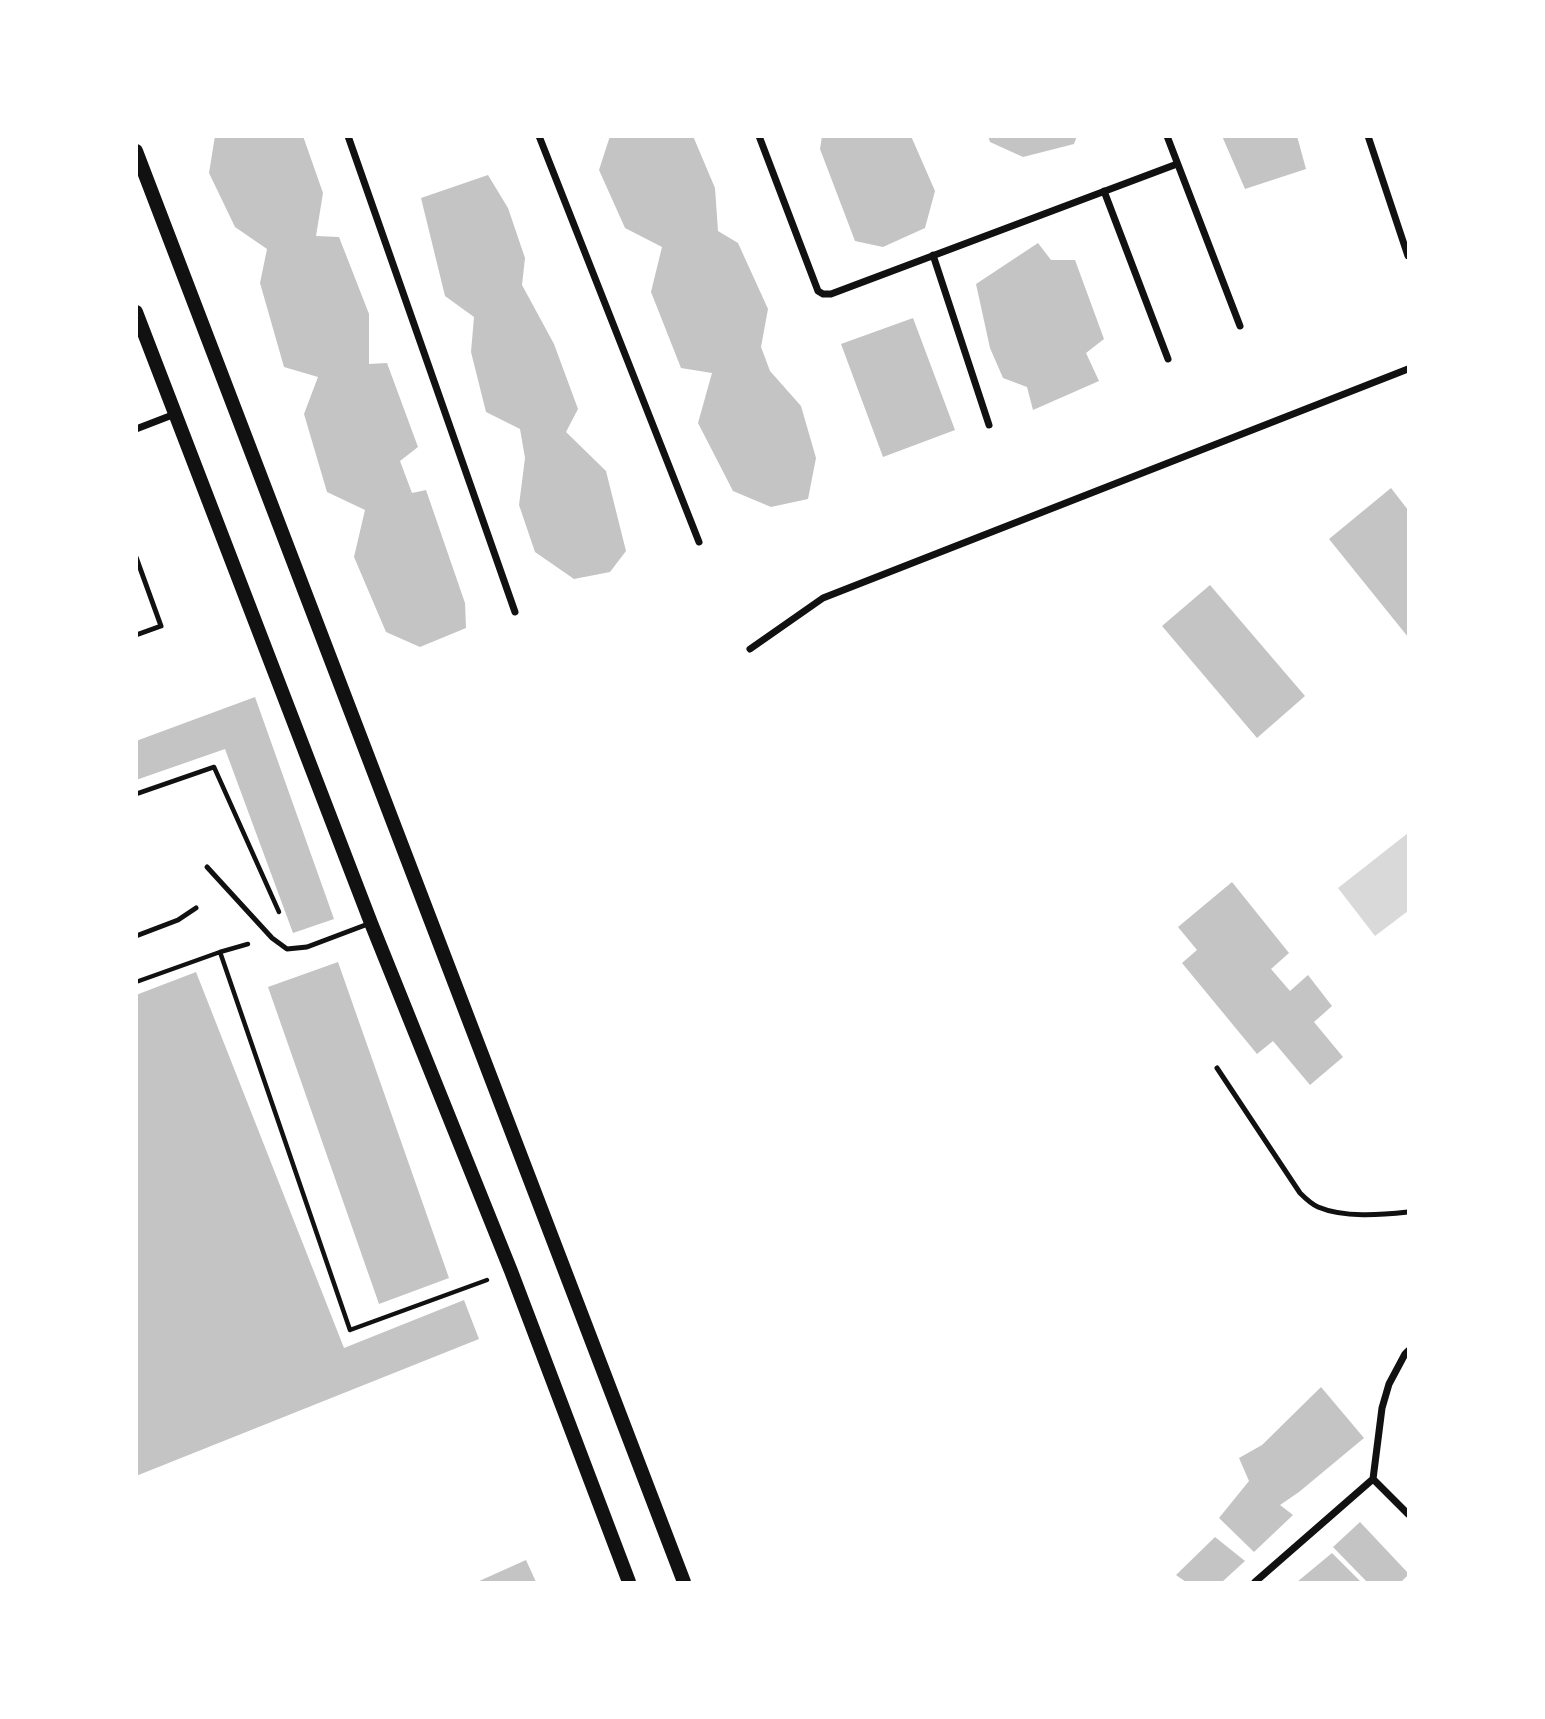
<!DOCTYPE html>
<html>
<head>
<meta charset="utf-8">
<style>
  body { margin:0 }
  #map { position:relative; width:1545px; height:1719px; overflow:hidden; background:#fff; font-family:"Space Grotesk",sans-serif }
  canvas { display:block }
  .frame { position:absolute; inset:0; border:138px solid #fff; pointer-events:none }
</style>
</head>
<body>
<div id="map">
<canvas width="1545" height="1719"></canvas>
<div class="frame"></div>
</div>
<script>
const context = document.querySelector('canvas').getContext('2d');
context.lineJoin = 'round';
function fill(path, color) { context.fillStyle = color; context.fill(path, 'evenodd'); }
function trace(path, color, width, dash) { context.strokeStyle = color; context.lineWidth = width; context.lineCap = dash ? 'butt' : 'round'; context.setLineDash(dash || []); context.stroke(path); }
const water = new Path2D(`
  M 1408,833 L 1408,911 L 1375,936 L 1338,888 Z`);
const building = new Path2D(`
  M 215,136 L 303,136 L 323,193 L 316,236 L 339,237 L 369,314 L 369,364 L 387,363 L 418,447 L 400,461 L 412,493 L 426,490 L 465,603 L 466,628 L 420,647 L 386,632 L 354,557 L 365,510 L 327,492 L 304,414 L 318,377 L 284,367 L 260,283 L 267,249 L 235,227 L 209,173 Z
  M 610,136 L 693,136 L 715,188 L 718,231 L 738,243 L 768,309 L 761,347 L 770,371 L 801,406 L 816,458 L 808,499 L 771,507 L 733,491 L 698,423 L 712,373 L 681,368 L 651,292 L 662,247 L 625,228 L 599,170 Z
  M 822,136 L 911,136 L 935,191 L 925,228 L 883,247 L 855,241 L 820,149 Z
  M 988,136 L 1077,136 L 1074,144 L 1023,157 L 990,142 Z
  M 1222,136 L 1297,136 L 1306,169 L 1245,189 Z
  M 488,175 L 508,208 L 525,258 L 522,285 L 554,344 L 578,409 L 566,432 L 606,471 L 626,551 L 610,572 L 574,579 L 535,552 L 519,505 L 525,458 L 520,429 L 486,412 L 471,352 L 474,317 L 445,296 L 421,198 Z
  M 1038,243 L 1051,260 L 1075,260 L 1104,339 L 1086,353 L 1099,381 L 1033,410 L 1027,387 L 1003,378 L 990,348 L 976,284 Z
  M 913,318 L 955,430 L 883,457 L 841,344 Z
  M 1391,488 L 1408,510 L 1408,637 L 1329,539 Z
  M 1210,585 L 1305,696 L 1257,738 L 1162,626 Z
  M 255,697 L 334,919 L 293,933 L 225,749 L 136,780 L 136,741 Z
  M 1232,882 L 1289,953 L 1271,969 L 1290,991 L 1308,975 L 1332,1006 L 1314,1022 L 1343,1057 L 1310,1085 L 1273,1041 L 1257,1054 L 1182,963 L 1197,950 L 1178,927 Z
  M 338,962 L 449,1278 L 379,1304 L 268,987 Z
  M 196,972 L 344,1348 L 464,1300 L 479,1339 L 136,1476 L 136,995 Z
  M 1321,1387 L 1364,1438 L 1299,1492 L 1280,1505 L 1293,1515 L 1254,1552 L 1219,1518 L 1249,1481 L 1239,1458 L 1262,1445 Z
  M 1360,1522 L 1408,1573 L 1408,1575 L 1401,1582 L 1367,1582 L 1333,1547 Z
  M 1215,1537 L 1245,1561 L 1222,1582 L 1186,1582 L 1176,1575 Z
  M 1332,1553 L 1361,1582 L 1297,1582 Z
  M 526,1560 L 536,1582 L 477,1582 Z`);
const path = new Path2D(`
  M 136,794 L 214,767 L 279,912
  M 220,952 L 350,1330 L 487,1280
  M 136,982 L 220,952 L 248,944`);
const service = new Path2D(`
  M 136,557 L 161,626 L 136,635
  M 207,867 L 272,938 L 287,949 L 307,947 L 368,924
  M 136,936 L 178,920 L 196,908
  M 1217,1068 L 1300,1193 C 1305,1198 1311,1204 1318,1207 C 1344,1218 1381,1215 1408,1212`);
const minor = new Path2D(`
  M 348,136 L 515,612
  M 539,136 L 699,542
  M 759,136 L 818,291 L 823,294 L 831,294 L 1177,164
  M 1167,136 L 1240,326
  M 1368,136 L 1408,256
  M 1104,191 L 1168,359
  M 933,255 L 989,425
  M 136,429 L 175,414
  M 750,649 L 823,598 L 1408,369
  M 1373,1479 L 1382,1408 L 1389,1384 L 1405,1354 L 1408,1351
  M 1255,1582 L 1373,1479 L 1408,1514`);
const secondary = new Path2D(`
  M 136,151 L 684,1582
  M 136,312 L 371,923 L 511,1271 L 629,1582`);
fill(water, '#d9d9d9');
fill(building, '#c4c4c4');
trace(path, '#111', 4.5);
trace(service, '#111', 5);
trace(minor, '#111', 7);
trace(secondary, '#111', 14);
</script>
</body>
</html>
